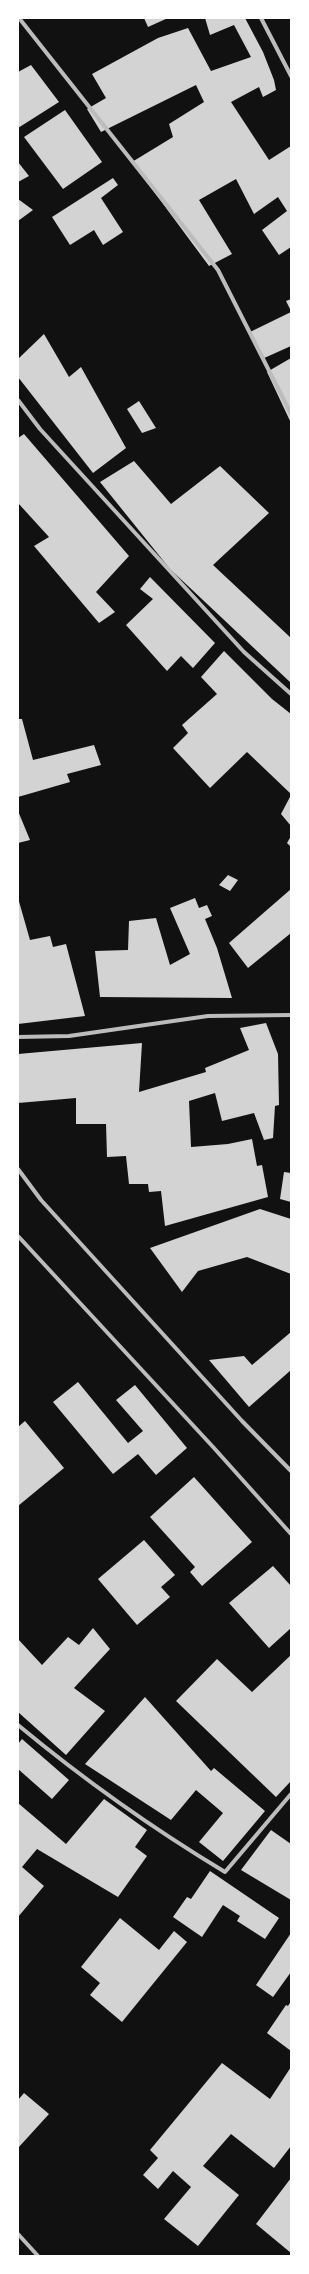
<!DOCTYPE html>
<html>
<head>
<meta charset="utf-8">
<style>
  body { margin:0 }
  #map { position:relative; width:309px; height:2274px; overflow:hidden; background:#111; font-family:Inter,sans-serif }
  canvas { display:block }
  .frame { position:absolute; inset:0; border:19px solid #fff; pointer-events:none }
</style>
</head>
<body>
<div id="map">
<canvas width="309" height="2274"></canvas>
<div class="frame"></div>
</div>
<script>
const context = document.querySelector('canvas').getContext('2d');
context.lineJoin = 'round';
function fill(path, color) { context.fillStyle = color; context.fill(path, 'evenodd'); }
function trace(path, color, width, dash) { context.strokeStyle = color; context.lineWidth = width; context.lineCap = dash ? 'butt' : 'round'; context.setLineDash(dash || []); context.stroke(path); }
const building = new Path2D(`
  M 144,18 L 168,18 L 148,27 Z
  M 205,18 L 245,18 L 263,52 L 274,80 L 276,90 L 263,97 L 259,87 L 231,102 L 269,160 L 291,146 L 291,247 L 279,255 L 262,230 L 287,211 L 278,197 L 254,214 L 236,179 L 199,200 L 232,254 L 209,266 L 132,162 L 173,137 L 169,124 L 204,102 L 196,85 L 101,132 L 87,109 L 106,98 L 92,74 L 158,38 L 188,28 L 211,71 L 251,57 L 234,25 L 210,35 Z
  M 31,65 L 59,102 L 18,128 L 18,72 Z
  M 65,110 L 102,162 L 63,189 L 24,137 Z
  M 18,162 L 29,176 L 18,182 Z
  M 113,178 L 118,185 L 101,198 L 123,232 L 103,245 L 94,230 L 70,245 L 52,217 Z
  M 18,199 L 33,210 L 18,221 Z
  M 291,299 L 291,311 L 286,301 Z
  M 291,312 L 291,346 L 262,359 L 250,332 Z
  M 44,334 L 69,377 L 81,367 L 126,448 L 93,473 L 18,377 L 18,359 Z
  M 291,358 L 291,423 L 267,372 Z
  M 139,401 L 156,428 L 142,433 L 127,409 Z
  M 24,434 L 129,556 L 96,592 L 115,612 L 99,623 L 34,546 L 49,537 L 18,503 L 18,438 Z
  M 134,461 L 171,504 L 220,466 L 269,513 L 213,565 L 291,638 L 291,683 L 170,569 L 100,482 Z
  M 150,577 L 215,643 L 193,668 L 181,656 L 167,671 L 126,625 L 153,599 L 140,589 Z
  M 224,651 L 272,699 L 291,714 L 291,794 L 247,752 L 210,788 L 173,748 L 188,733 L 182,725 L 217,694 L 201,677 Z
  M 18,719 L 22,719 L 33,760 L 94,745 L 101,765 L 67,774 L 70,782 L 18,797 Z
  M 291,795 L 291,826 L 281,814 Z
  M 18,811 L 30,840 L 18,843 Z
  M 291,836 L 291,847 L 287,843 Z
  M 228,875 L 238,880 L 230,891 L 219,885 Z
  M 291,889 L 291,933 L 248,968 L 229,943 Z
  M 18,898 L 30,940 L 50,936 L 53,947 L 66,944 L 85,1016 L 18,1024 Z
  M 195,898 L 199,908 L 207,905 L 212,916 L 205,919 L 217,948 L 232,998 L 100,997 L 95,951 L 128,950 L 129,921 L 156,918 L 170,965 L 190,954 L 170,908 Z
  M 266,1023 L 278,1054 L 279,1105 L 275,1106 L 273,1138 L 264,1140 L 254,1113 L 222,1121 L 215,1093 L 189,1101 L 191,1147 L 228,1144 L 252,1139 L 257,1166 L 262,1165 L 268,1197 L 165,1226 L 161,1191 L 149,1192 L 148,1184 L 129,1184 L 126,1156 L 107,1157 L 106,1124 L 76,1124 L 76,1098 L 18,1103 L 18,1054 L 142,1043 L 139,1092 L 206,1072 L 205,1068 L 249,1050 L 240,1028 Z
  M 284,1172 L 291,1173 L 291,1202 L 280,1199 Z
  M 260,1209 L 291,1219 L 291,1274 L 247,1257 L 198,1271 L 182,1292 L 150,1248 Z
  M 291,1332 L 291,1370 L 249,1407 L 209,1360 L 244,1356 L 252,1365 Z
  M 78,1382 L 128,1443 L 143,1431 L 116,1400 L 135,1385 L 187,1448 L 156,1475 L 138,1454 L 113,1474 L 53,1402 Z
  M 25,1421 L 64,1468 L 18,1506 L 18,1427 Z
  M 194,1477 L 252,1542 L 202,1586 L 190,1572 L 195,1567 L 150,1517 Z
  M 144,1540 L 175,1575 L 161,1587 L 170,1597 L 137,1625 L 98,1579 Z
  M 273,1566 L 291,1586 L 291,1628 L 269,1648 L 229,1603 Z
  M 93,1628 L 110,1649 L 74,1688 L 105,1711 L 66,1755 L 18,1712 L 18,1639 L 42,1665 L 68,1637 L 79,1645 Z
  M 291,1655 L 291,1781 L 276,1797 L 176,1701 L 217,1659 L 252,1692 Z
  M 145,1697 L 211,1771 L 214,1768 L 265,1811 L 223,1861 L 199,1842 L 223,1813 L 196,1790 L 171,1820 L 85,1764 Z
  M 22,1739 L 69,1780 L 52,1799 L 18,1769 L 18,1744 Z
  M 104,1799 L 147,1830 L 135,1847 L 147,1856 L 118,1897 L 37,1849 L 22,1867 L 44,1886 L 18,1917 L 18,1803 L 66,1844 Z
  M 271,1830 L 291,1844 L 291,1900 L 241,1870 Z
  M 210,1871 L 279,1918 L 265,1939 L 237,1921 L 240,1916 L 223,1905 L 202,1937 L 173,1917 L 187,1897 L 191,1899 Z
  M 120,1918 L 159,1950 L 174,1931 L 187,1942 L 122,2022 L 90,1995 L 100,1983 L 81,1967 Z
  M 291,1933 L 291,1972 L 273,1997 L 256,1985 Z
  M 291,2001 L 291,2051 L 267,2033 L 286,2005 L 288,2006 Z
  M 222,2063 L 270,2099 L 291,2067 L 291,2146 L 274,2168 L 231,2134 L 203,2166 L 239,2195 L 198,2246 L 164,2219 L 191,2187 L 173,2171 L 158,2189 L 143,2175 L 158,2158 L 150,2150 Z
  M 24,2093 L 49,2114 L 18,2148 L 18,2100 Z
  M 291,2178 L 291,2253 L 256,2224 Z`);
const minor = new Path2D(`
  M 19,18 L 218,270 L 291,414
  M 261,18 L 291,76
  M 18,400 L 40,429 L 244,652 L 291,694
  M 18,1037 L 69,1036 L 208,1016 L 291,1015
  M 18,1169 L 41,1200 L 242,1421 L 291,1471
  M 18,1236 L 214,1448 L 291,1534
  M 18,1725 C 83,1779 152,1828 225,1872 L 291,1794
  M 18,2234 L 38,2256`);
fill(building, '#d3d3d3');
trace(minor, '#bcbcbc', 4);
</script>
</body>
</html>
